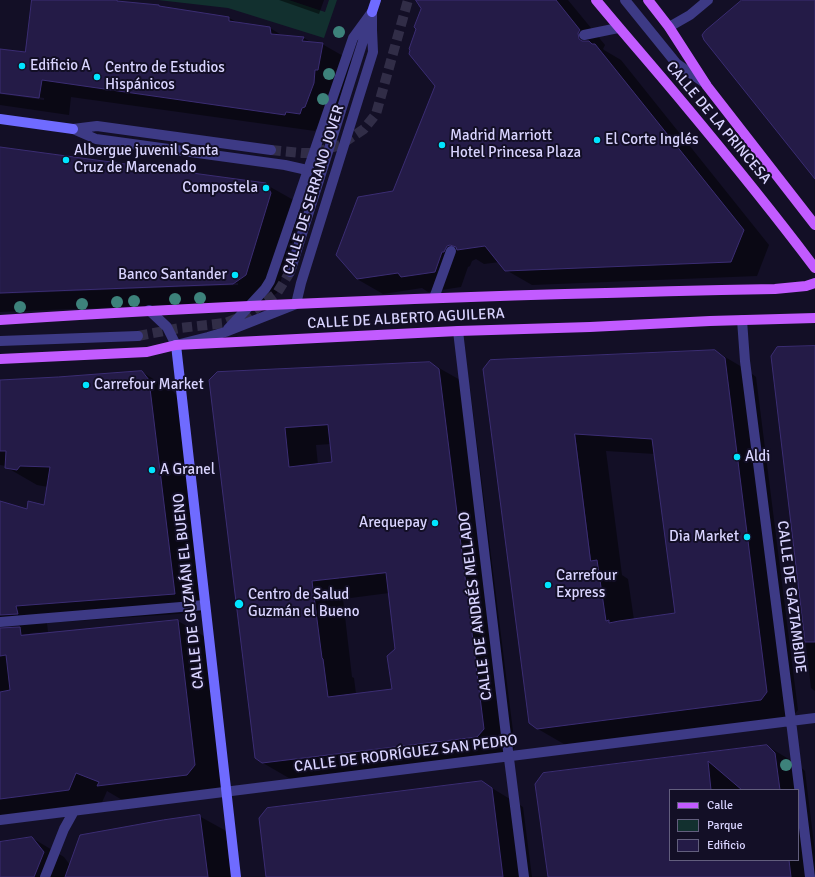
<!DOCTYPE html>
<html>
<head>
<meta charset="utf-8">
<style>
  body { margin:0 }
  #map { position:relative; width:815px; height:877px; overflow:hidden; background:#130f26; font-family:Signika,sans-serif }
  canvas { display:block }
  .legend { position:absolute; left:669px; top:789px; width:130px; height:72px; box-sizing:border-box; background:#130f26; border:1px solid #625e7d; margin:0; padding:5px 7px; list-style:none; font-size:12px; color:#d9d4ff }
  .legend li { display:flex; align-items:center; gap:8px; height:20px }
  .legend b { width:20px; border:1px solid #625e7d }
</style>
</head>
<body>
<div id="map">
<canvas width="815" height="877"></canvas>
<ul class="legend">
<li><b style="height:5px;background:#c25bff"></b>Calle</li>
<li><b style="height:11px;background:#12302f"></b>Parque</li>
<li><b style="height:11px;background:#241b47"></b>Edificio</li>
</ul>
</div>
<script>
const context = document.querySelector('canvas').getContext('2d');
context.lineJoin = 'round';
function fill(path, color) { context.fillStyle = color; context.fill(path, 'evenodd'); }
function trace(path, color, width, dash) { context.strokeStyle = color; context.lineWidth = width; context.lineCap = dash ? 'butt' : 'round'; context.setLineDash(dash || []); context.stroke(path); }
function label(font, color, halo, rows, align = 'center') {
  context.font = font + ' Signika,sans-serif'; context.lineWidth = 4; context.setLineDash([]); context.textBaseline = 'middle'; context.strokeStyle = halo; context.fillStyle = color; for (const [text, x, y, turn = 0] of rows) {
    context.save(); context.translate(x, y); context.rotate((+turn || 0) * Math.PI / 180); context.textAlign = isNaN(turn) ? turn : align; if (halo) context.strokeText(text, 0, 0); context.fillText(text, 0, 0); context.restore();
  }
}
const green = new Path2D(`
  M 158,0 L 289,0 L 325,12 L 329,0 L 337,0 L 324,38 L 228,8 Z`);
const shadow = new Path2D(`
  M 33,0 L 108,0 L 229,18 L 239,23 L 270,28 L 283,36 L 304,38 L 312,43 L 322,44 L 352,61 L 330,131 L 316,129 L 315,131 L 71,97 L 69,115 L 0,105 L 0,94 L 44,100 L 44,98 L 0,92 L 0,50 L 26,53 Z
  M 279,0 L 324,0 L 319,14 Z
  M 423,0 L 568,0 L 605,45 L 603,49 L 604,50 L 621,60 L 769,245 L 757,276 L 532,285 L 506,270 L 500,262 L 484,264 L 476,259 L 472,261 L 470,266 L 468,267 L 461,287 L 428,292 L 422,288 L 383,294 L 357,279 L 394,192 L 436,86 L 417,29 Z
  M 0,148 L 265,184 L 297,202 L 302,211 L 277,293 L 265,301 L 0,312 L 0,294 L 238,285 L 238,283 L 0,292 Z
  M 815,347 L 815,691 L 811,688 L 772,356 Z
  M 715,351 L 747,370 L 756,377 L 798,710 L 792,717 L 569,747 L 538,729 L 484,369 ZM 606,451 L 655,454 L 677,614 L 634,620 L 628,579 L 622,575 Z
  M 430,363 L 462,381 L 470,388 L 515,747 L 508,755 L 294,781 L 263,763 L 217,373 ZM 331,444 L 333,463 L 318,465 L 316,445 ZM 389,593 L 396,650 L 393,690 L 356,694 L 354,678 L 352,677 L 343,599 Z
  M 142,372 L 173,391 L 180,399 L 206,612 L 47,623 L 48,632 L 29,633 L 32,635 L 178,621 L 209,639 L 226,784 L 219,792 L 129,804 L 107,791 L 100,807 L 0,820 L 0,638 L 4,629 L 22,628 L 18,625 L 0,627 L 0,502 L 27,510 L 45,506 L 48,487 L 37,485 L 6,467 L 6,466 L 0,465 L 0,469 L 0,381 Z
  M 767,746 L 797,764 L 805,771 L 815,852 L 815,877 L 548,877 L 536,784 ZM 670,790 L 798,790 L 798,860 L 670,860 Z
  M 482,782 L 523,807 L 532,877 L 267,877 Z
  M 199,816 L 228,832 L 234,877 L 0,877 L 0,843 L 32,838 L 64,857 L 70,865 Z`);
const building = new Path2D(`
  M 32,0 L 117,0 L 117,1 L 159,5 L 159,6 L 229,17 L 229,21 L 270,27 L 271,34 L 304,37 L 302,41 L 323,43 L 318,70 L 315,70 L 314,83 L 305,107 L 302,108 L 300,114 L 286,112 L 285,115 L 42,80 L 39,98 L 0,93 L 0,49 L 25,52 Z
  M 416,0 L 556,0 L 580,30 L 578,33 L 579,39 L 582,41 L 589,41 L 592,44 L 595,44 L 744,230 L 731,262 L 505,271 L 485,246 L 457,250 L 456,247 L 450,245 L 447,246 L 444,252 L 442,252 L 435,272 L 401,277 L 398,273 L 357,279 L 336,255 L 358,197 L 393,191 L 435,86 L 409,54 L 410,50 L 409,49 L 416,29 L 414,27 L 421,9 Z
  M 742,0 L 815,0 L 815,179 L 704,40 L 702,35 L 705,31 Z
  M 0,147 L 266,183 L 271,193 L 246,275 L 233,284 L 0,293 Z
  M 815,346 L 815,642 L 805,642 L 771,356 L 777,347 Z
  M 715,350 L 725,358 L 767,692 L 761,700 L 537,729 L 529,723 L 483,369 L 490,360 ZM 575,434 L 652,439 L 675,613 L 619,621 L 609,623 L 609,620 L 606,621 L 597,560 L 591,561 Z
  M 430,362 L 439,369 L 484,729 L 477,737 L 262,763 L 255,758 L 209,380 L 217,372 ZM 328,425 L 332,462 L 289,467 L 285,428 ZM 386,573 L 395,649 L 387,656 L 392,689 L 328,697 L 323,659 L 322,658 L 312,581 L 339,578 Z
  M 142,371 L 149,380 L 175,594 L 16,606 L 18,614 L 0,615 L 0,501 L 27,509 L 28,501 L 44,505 L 50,467 L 20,466 L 17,470 L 5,468 L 6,451 L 0,451 L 0,380 L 58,377 Z
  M 178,620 L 195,765 L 187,775 L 97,786 L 99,782 L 76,773 L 69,790 L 0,799 L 0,692 L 10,690 L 6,655 L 0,656 L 0,628 L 20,627 L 21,635 Z
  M 767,745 L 775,753 L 780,790 L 742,790 L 708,761 L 711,790 L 670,790 L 670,860 L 789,860 L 791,877 L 548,877 L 535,784 L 543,773 Z
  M 482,781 L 492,788 L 503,877 L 266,877 L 259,818 L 267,808 Z
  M 200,815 L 208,877 L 65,877 L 80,835 L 163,820 Z
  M 32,837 L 44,852 L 34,877 L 0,877 L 0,842 Z`);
const streetTunnel = new Path2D(`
  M 271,150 L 302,153 L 312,153 L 340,145 L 364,129 L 376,114 L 408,0
  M 138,336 L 180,328 L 225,323 L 249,314 L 277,293 L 290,272`);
const lane = new Path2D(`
  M 584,35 L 618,28
  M 434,298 L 451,251`);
const street = new Path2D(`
  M 625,0 L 676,63 L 706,84
  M 669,27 L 690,15 L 708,0
  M 73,129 L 96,139 L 285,165 L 307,170
  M 73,129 L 97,126 L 271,150
  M 290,272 L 369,22
  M 149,310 L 167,327 L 176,345 L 208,337 L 225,332 L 296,304 L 301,283 L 373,52 L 372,30 L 372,12
  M 742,320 L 745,361 L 791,721 L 810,877
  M 228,329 L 265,289 L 270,281 L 353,38 L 372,12
  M 458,331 L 505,727 L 524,877
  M 0,341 L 138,336
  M 0,622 L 205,605
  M 0,820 L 815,718
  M 45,877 L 64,829 L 74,811`);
const secondary = new Path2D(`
  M 372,12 L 376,0
  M 0,119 L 73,129
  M 176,345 L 236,877`);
const primary = new Path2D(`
  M 596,0 C 625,35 655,69 684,104 C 729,158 773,212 815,268
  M 648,0 L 669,27 L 707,86 L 815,225
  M 0,320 C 258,303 517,294 775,289 L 806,286 L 815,283
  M 0,359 L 147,352 L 176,345 L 458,331 L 590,327 L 710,321 L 815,318`);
const trees = [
  [339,32],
  [329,74],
  [323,99],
  [200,298],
  [175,299],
  [134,301],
  [117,302],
  [82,304],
  [20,307],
  [786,765]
];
const markers = [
  [22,66,4,"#00e5ff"],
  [97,77,4,"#00e5ff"],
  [597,140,4,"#00e5ff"],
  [442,145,4,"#00e5ff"],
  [66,160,4,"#00e5ff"],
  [266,188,4,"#00e5ff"],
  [235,275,4,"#00e5ff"],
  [86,385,4,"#00e5ff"],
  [737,457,4,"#00e5ff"],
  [152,470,4,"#00e5ff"],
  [435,523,4,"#00e5ff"],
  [747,537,4,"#00e5ff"],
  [548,585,4,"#00e5ff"],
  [239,604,5,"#00e5ff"]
];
const poiNames = [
  ["Edificio A",30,66],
  ["Centro de Estudios",105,68],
  ["Hispánicos",105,85],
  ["Madrid Marriott",450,136],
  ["Hotel Princesa Plaza",450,153],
  ["El Corte Inglés",605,140],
  ["Albergue juvenil Santa",74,151],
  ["Cruz de Marcenado",74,168],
  ["Compostela",258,188,"right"],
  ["Banco Santander",227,275,"right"],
  ["Carrefour Market",94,385],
  ["Aldi",745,457],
  ["A Granel",160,470],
  ["Arequepay",427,523,"right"],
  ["Dia Market",739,537,"right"],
  ["Carrefour",556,576],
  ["Express",556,593],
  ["Centro de Salud",248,595],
  ["Guzmán el Bueno",248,612]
];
const streetNames = [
  ["CALLE DE LA PRINCESA",718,123,50],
  ["CALLE DE SERRANO JOVER",314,190,-73],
  ["CALLE DE ALBERTO AGUILERA",406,319,-3],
  ["CALLE DE GUZMÁN EL BUENO",189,591,-96],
  ["CALLE DE GAZTAMBIDE",791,597,83],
  ["CALLE DE ANDRÉS MELLADO",476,606,-97],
  ["CALLE DE RODRÍGUEZ SAN PEDRO",406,754,-7]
];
fill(green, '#12302f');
fill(shadow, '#0007');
fill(building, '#241b47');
trace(building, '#3b2d73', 1);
trace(streetTunnel, '#312d47', 10, [10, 5]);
trace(lane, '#3d3a85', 10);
trace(street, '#3d3a85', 10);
trace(secondary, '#6f6bff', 10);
trace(primary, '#c25bff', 10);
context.fillStyle = '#3d827b';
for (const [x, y] of trees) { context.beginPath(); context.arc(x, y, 6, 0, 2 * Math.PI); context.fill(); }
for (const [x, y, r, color] of markers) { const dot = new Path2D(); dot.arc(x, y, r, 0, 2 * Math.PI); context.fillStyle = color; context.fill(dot); trace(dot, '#130f26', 1.5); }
label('15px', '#d9d4ff', '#130f26', poiNames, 'left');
label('15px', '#d9d4ff', '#130f26', streetNames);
</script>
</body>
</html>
